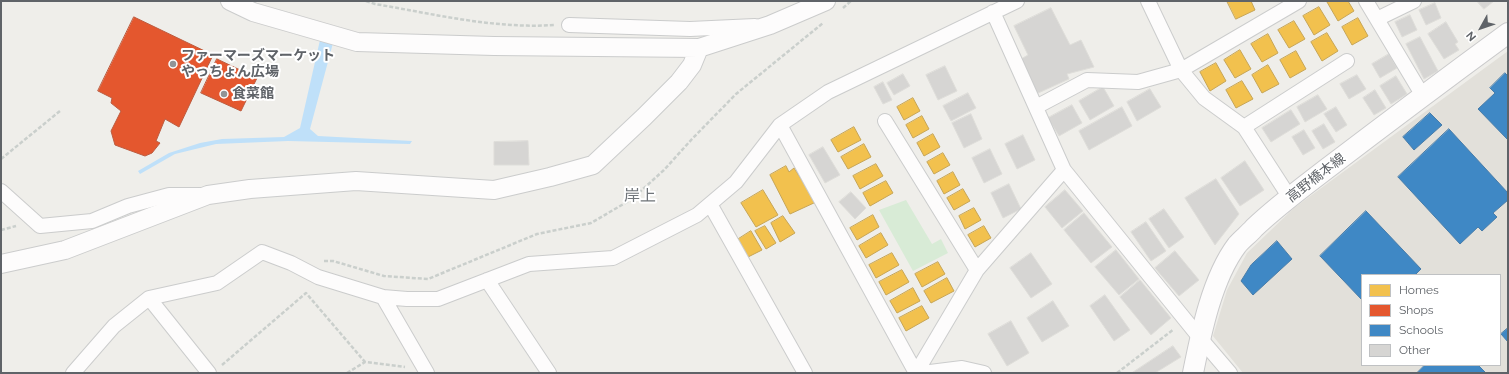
<!DOCTYPE html>
<html>
<head>
<meta charset="utf-8">
<style>
  body { margin:0 }
  #map { position:relative; width:1509px; height:374px; overflow:hidden; background:#efeeea; font-family:Raleway,sans-serif }
  canvas { display:block }
  .frame { position:absolute; inset:0; border:2px solid #5f6368; pointer-events:none }
  .legend { position:absolute; left:1361px; top:274px; width:140px; height:92px; box-sizing:border-box; background:#fff; border:1px solid #bfc1c3; margin:0; padding:5px 7px; list-style:none; font-size:12px; color:#5f6368 }
  .legend li { display:flex; align-items:center; gap:8px; height:20px }
  .legend b { width:20px; border:1px solid #bfc1c3 }
  .north { position:absolute; left:1461px; top:8px; width:40px; height:40px; -webkit-text-stroke:3px #fff; paint-order:stroke; rotate:230deg; font-size:11px; font-weight:700; line-height:16px; text-align:center; color:#5f6368 }
  .north::after { content:''; display:block; margin:auto; width:14px; height:18px; background:#5f6368; clip-path:polygon(50% 0,100% 100%,50% 72%,0 100%) }
</style>
</head>
<body>
<div id="map">
<canvas width="1509" height="374"></canvas>
<div class="frame"></div>
<ul class="legend">
<li><b style="height:11px;background:#f2c14e"></b>Homes</li>
<li><b style="height:11px;background:#e4572e"></b>Shops</li>
<li><b style="height:11px;background:#3f88c5"></b>Schools</li>
<li><b style="height:11px;background:#d6d5d3"></b>Other</li>
</ul>
<div class="north">N</div>
</div>
<script>
const context = document.querySelector('canvas').getContext('2d');
context.lineJoin = 'round';
function fill(path, color) { context.fillStyle = color; context.fill(path, 'evenodd'); }
function trace(path, color, width, dash) { context.strokeStyle = color; context.lineWidth = width; context.lineCap = dash ? 'butt' : 'round'; context.setLineDash(dash || []); context.stroke(path); }
function label(font, color, halo, rows, align = 'center') {
  context.font = font + ' Raleway,"Noto Sans JP",sans-serif'; context.lineWidth = 4; context.setLineDash([]); context.textBaseline = 'middle'; context.strokeStyle = halo; context.fillStyle = color; for (const [text, x, y, turn = 0] of rows) {
    context.save(); context.translate(x, y); context.rotate((+turn || 0) * Math.PI / 180); context.textAlign = isNaN(turn) ? turn : align; if (halo) context.strokeText(text, 0, 0); context.fillText(text, 0, 0); context.restore();
  }
}
const education = new Path2D(`
  M 1508,51 L 1508,373 L 1243,373 L 1213,336 L 1227,290 L 1247,253 L 1294,208 ZM 1362,275 L 1500,275 L 1500,365 L 1362,365 Z`);
const green = new Path2D(`
  M 906,200 L 932,244 L 941,239 L 948,253 L 913,271 L 879,210 Z`);
const water = new Path2D(`
  M 320,40 L 333,43 L 310,129 L 318,136 L 412,141 L 410,144 L 288,141 L 216,144 L 175,154 L 140,174 L 138,171 L 169,153 L 200,143 L 222,139 L 284,137 L 300,128 Z`);
const homes = new Path2D(`
  M 1227,1 L 1251,1 L 1255,10 L 1236,19 Z
  M 1330,1 L 1348,1 L 1354,11 L 1338,21 L 1327,2 Z
  M 1319,7 L 1330,25 L 1314,35 L 1303,16 Z
  M 1358,18 L 1368,36 L 1352,45 L 1342,27 Z
  M 1294,21 L 1305,39 L 1289,48 L 1278,30 Z
  M 1327,33 L 1338,51 L 1322,61 L 1311,42 Z
  M 1268,34 L 1278,53 L 1262,62 L 1251,44 Z
  M 1240,50 L 1251,69 L 1235,78 L 1224,60 Z
  M 1296,51 L 1306,69 L 1290,78 L 1280,60 Z
  M 1216,63 L 1226,81 L 1210,91 L 1200,72 Z
  M 1268,65 L 1279,84 L 1262,93 L 1252,75 Z
  M 1242,81 L 1253,99 L 1236,108 L 1226,90 Z
  M 913,98 L 920,111 L 904,120 L 897,107 Z
  M 922,116 L 929,129 L 913,138 L 906,125 Z
  M 854,127 L 861,140 L 838,152 L 831,140 Z
  M 933,134 L 940,147 L 924,156 L 917,143 Z
  M 864,144 L 871,157 L 848,169 L 841,157 Z
  M 943,153 L 950,165 L 934,174 L 927,162 Z
  M 876,164 L 883,176 L 860,189 L 853,176 Z
  M 786,166 L 789,172 L 794,168 L 816,202 L 790,214 L 770,175 Z
  M 953,172 L 960,185 L 944,194 L 937,181 Z
  M 886,181 L 893,193 L 870,206 L 863,193 Z
  M 963,189 L 970,201 L 954,210 L 947,198 Z
  M 763,190 L 778,215 L 756,227 L 741,203 Z
  M 974,208 L 981,220 L 965,229 L 959,216 Z
  M 873,215 L 879,227 L 857,240 L 850,228 Z
  M 783,216 L 795,233 L 780,242 L 771,223 Z
  M 765,226 L 776,243 L 766,249 L 755,231 Z
  M 984,226 L 991,238 L 975,247 L 968,235 Z
  M 751,231 L 762,250 L 748,257 L 737,240 Z
  M 881,233 L 888,245 L 866,258 L 859,246 Z
  M 892,253 L 899,265 L 876,278 L 869,265 Z
  M 938,262 L 945,274 L 922,287 L 915,274 Z
  M 902,270 L 909,282 L 886,295 L 879,282 Z
  M 947,278 L 954,291 L 931,303 L 924,291 Z
  M 913,288 L 920,301 L 897,313 L 890,301 Z
  M 922,306 L 929,318 L 906,331 L 899,318 Z`);
const shops = new Path2D(`
  M 134,17 L 213,55 L 179,127 L 165,119 L 156,141 L 160,143 L 152,153 L 145,156 L 115,145 L 111,131 L 121,111 L 111,103 L 112,98 L 98,91 Z
  M 217,59 L 257,78 L 241,111 L 201,93 Z`);
const schools = new Path2D(`
  M 1505,73 L 1508,76 L 1508,140 L 1478,109 L 1495,93 L 1490,88 Z
  M 1430,113 L 1442,125 L 1414,150 L 1403,137 Z
  M 1449,129 L 1508,193 L 1508,200 L 1493,213 L 1497,217 L 1482,231 L 1478,227 L 1460,244 L 1398,177 Z
  M 1366,211 L 1421,269 L 1415,275 L 1362,275 L 1362,300 L 1320,256 Z
  M 1277,241 L 1292,259 L 1253,295 L 1241,281 L 1251,265 Z
  M 1508,328 L 1508,342 L 1501,334 Z
  M 1425,365 L 1478,365 L 1486,373 L 1417,373 Z`);
const building = new Path2D(`
  M 1477,1 L 1494,1 L 1484,9 Z
  M 1435,3 L 1441,18 L 1426,25 L 1419,10 Z
  M 1051,8 L 1070,45 L 1081,40 L 1094,67 L 1067,74 L 1069,79 L 1036,94 L 1021,59 L 1028,55 L 1014,26 Z
  M 1410,15 L 1417,30 L 1402,37 L 1395,22 Z
  M 1446,22 L 1458,42 L 1455,44 L 1459,50 L 1444,59 L 1428,34 Z
  M 1420,37 L 1438,71 L 1424,79 L 1406,44 Z
  M 1389,54 L 1397,68 L 1380,78 L 1372,64 Z
  M 945,66 L 957,91 L 938,100 L 926,75 Z
  M 903,74 L 910,86 L 894,95 L 887,83 Z
  M 1357,75 L 1366,89 L 1349,99 L 1340,84 Z
  M 1396,76 L 1407,94 L 1391,104 L 1380,86 Z
  M 883,82 L 892,100 L 883,104 L 874,87 Z
  M 1103,87 L 1114,106 L 1090,120 L 1079,101 Z
  M 1150,89 L 1161,107 L 1137,121 L 1127,102 Z
  M 1375,90 L 1386,108 L 1374,115 L 1363,98 Z
  M 968,93 L 976,108 L 951,121 L 943,106 Z
  M 1318,95 L 1327,109 L 1305,122 L 1297,107 Z
  M 1072,105 L 1082,123 L 1059,136 L 1048,118 Z
  M 1122,107 L 1132,126 L 1089,150 L 1079,131 Z
  M 1336,107 L 1347,125 L 1336,132 L 1324,114 Z
  M 1291,110 L 1300,124 L 1271,142 L 1262,128 Z
  M 971,114 L 982,139 L 964,148 L 952,123 Z
  M 1324,124 L 1335,142 L 1323,149 L 1312,131 Z
  M 1304,130 L 1315,148 L 1303,155 L 1292,137 Z
  M 1023,135 L 1035,160 L 1017,169 L 1005,144 Z
  M 528,141 L 529,165 L 494,165 L 494,142 Z
  M 823,147 L 840,175 L 825,183 L 809,155 Z
  M 990,149 L 1002,174 L 984,183 L 972,158 Z
  M 1245,161 L 1264,190 L 1240,206 L 1221,178 Z
  M 1216,179 L 1239,214 L 1215,245 L 1185,198 Z
  M 1009,184 L 1021,209 L 1003,218 L 991,193 Z
  M 1065,190 L 1083,211 L 1062,228 L 1045,207 Z
  M 851,192 L 866,208 L 855,219 L 839,202 Z
  M 1164,209 L 1184,237 L 1169,248 L 1149,219 Z
  M 1084,213 L 1112,247 L 1091,263 L 1064,230 Z
  M 1146,222 L 1166,251 L 1151,261 L 1131,232 Z
  M 1116,250 L 1139,279 L 1119,295 L 1095,267 Z
  M 1175,251 L 1199,280 L 1179,296 L 1155,268 Z
  M 1031,253 L 1052,284 L 1031,298 L 1010,268 Z
  M 1140,280 L 1171,318 L 1151,335 L 1120,297 Z
  M 1105,295 L 1130,330 L 1114,341 L 1090,306 Z
  M 1053,301 L 1069,326 L 1042,342 L 1027,318 Z
  M 1011,321 L 1029,353 L 1007,366 L 988,334 Z
  M 1173,346 L 1181,357 L 1155,373 L 1132,373 Z`);
const path = new Path2D(`
  M 366,1 L 375,4 C 434,14 494,29 554,25
  M 843,8 L 851,1
  M 1,159 L 60,111
  M 1,230 L 16,226
  M 324,261 L 333,261 L 384,276 L 428,279 L 537,234 L 591,223 L 632,199 L 664,170 L 692,139 L 736,94 L 823,23
  M 222,365 L 306,293 L 365,362
  M 347,373 L 365,362 L 405,367
  M 1117,373 L 1174,329`);
const minor = new Path2D(`
  M 1366,1 L 1423,96
  M 1377,19 L 1414,1
  M 569,25 L 690,29 L 755,26
  M 1036,107 L 1087,80 L 1138,82 L 1181,70 L 1148,1
  M 885,121 L 977,270
  M 780,125 L 916,373
  M 1244,127 L 1347,61
  M 1064,170 L 1200,338 L 1230,373
  M 1,191 L 40,226 L 92,221 L 128,206 L 169,195 L 201,195
  M 1290,198 L 1244,127 L 1204,98 L 1181,70 L 1299,1
  M 710,204 L 805,373
  M 487,280 L 549,373
  M 383,297 L 427,373
  M 149,298 L 209,373
  M 73,373 L 114,326 L 149,298 L 217,283 L 262,252 L 291,263 L 318,277 L 383,297 L 407,299 L 438,299 L 529,264 L 613,258 L 697,215 L 736,182 L 780,125 L 828,92 L 1017,1
  M 916,373 L 977,270 L 1064,170 L 993,12
  M 922,373 L 962,368 L 984,373`);
const tertiary = new Path2D(`
  M 230,1 L 253,12 L 357,42 L 494,46 L 699,48 L 770,25 L 826,1
  M 1,264 L 65,250 L 208,195 L 250,189 L 356,181 L 494,190 L 550,177 L 593,165 L 644,117 L 679,82 L 692,65 L 699,48`);
const secondary = new Path2D(`
  M 1193,373 C 1201,333 1212,278 1237,245 C 1242,239 1249,234 1254,228 C 1277,206 1303,187 1329,167 C 1388,122 1448,77 1508,33`);
const markers = [
  [173,64,4,"#919496"],
  [224,94,4,"#919496"]
];
const poiNames = [
  ["ファーマーズマーケット",181,56],
  ["やっちょん広場",181,72],
  ["食菜館",232,94]
];
const streetNames = [
  ["高野橋本線",1316,178,-38]
];
const quarterNames = [
  ["岸上",640,196]
];
fill(education, '#e2e0da');
fill(green, '#d8ebd6');
fill(water, '#bfe0f9');
fill(homes, '#f2c14e');
trace(homes, '#c6a556', 1);
fill(shops, '#e4572e');
trace(shops, '#bc5b3f', 1);
fill(schools, '#3f88c5');
trace(schools, '#497da9', 1);
fill(building, '#d6d5d3');
trace(building, '#deddd9', 1);
trace(minor, '#cbcccc', 16);
trace(tertiary, '#cbcccc', 20);
trace(secondary, '#cacacb', 22);
trace(path, '#cacfcc', 2.5, [4, 2]);
trace(minor, '#fdfcfc', 14);
trace(tertiary, '#fdfcfc', 18);
trace(secondary, '#fdfcfc', 20);
for (const [x, y, r, color] of markers) { const dot = new Path2D(); dot.arc(x, y, r, 0, 2 * Math.PI); context.fillStyle = color; context.fill(dot); trace(dot, '#fff', 1.5); }
label('bold 14px', '#5f6368', '#fff', poiNames, 'left');
label('14px', '#5f6368', '#fff', streetNames);
label('16px', '#70757a', '#fff', quarterNames);
</script>
</body>
</html>
